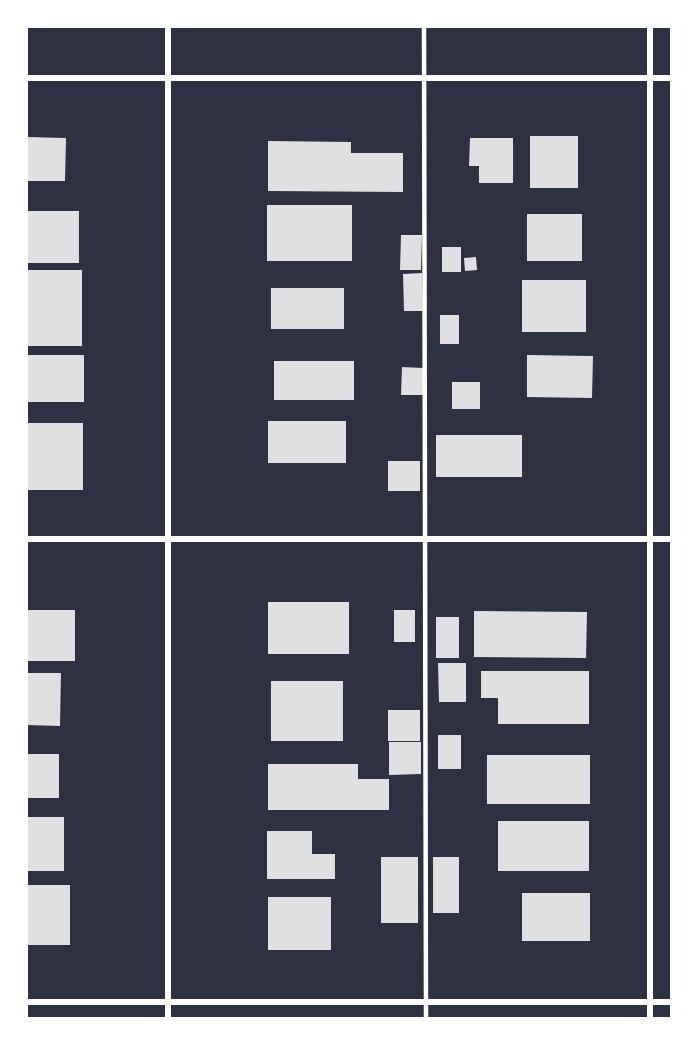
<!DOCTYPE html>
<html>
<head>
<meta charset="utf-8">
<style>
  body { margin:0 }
  #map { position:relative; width:698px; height:1045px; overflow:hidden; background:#2d3142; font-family:"Public Sans",sans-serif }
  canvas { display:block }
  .frame { position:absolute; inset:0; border:28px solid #fff; pointer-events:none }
</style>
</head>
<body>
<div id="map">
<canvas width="698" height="1045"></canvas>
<div class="frame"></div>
</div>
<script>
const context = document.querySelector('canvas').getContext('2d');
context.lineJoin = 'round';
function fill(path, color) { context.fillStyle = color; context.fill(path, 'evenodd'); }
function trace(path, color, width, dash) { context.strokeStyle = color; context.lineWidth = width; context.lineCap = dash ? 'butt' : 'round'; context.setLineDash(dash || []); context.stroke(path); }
const building = new Path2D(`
  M 530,136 L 578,136 L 578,188 L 530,188 Z
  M 27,137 L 66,138 L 65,181 L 27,181 Z
  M 470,138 L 513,138 L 513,183 L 479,183 L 479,166 L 469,166 Z
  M 268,141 L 351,142 L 351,153 L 403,153 L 403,192 L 268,191 Z
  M 267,205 L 352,205 L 352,261 L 267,261 Z
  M 27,211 L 79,211 L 79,263 L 27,263 Z
  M 527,214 L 582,214 L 582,261 L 527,261 Z
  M 401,235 L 422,235 L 421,270 L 400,270 Z
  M 442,247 L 461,247 L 461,272 L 442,272 Z
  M 476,257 L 477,270 L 465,271 L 464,258 Z
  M 27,270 L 82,270 L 82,346 L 27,346 Z
  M 422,273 L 423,311 L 404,311 L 403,274 Z
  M 522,280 L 586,280 L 586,332 L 522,332 Z
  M 271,288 L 344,288 L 344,329 L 271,329 Z
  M 440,315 L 459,315 L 459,344 L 440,344 Z
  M 27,355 L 84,355 L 84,402 L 27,402 Z
  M 527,355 L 593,356 L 592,398 L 527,397 Z
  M 274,361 L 354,361 L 354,400 L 274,400 Z
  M 402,367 L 423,368 L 423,395 L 401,395 Z
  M 452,382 L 480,382 L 480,409 L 452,409 Z
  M 268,421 L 346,421 L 346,463 L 268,463 Z
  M 27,423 L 83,423 L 83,490 L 27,490 Z
  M 436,435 L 522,435 L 522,477 L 436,477 Z
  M 388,461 L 420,461 L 420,491 L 388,491 Z
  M 268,602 L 349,602 L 349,654 L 268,654 Z
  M 27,610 L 75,610 L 75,661 L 27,661 Z
  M 394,610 L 415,610 L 415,642 L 394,642 Z
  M 474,611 L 587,612 L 586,658 L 474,657 Z
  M 436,617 L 459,617 L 459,658 L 436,658 Z
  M 438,663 L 466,663 L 466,702 L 439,702 Z
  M 481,671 L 589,671 L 589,724 L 498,724 L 498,698 L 481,698 Z
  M 27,673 L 61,673 L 60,726 L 27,725 Z
  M 271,681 L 343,681 L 343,741 L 271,741 Z
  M 388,710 L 420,710 L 420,741 L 388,741 Z
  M 438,735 L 461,735 L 461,769 L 438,769 Z
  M 389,742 L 421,742 L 421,774 L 389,775 Z
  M 27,754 L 59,754 L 59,798 L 27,798 Z
  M 487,755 L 590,755 L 590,804 L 487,804 Z
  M 268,764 L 358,764 L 358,779 L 389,779 L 389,810 L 268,810 Z
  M 27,817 L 64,817 L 64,871 L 27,871 Z
  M 498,821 L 589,821 L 589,871 L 498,871 Z
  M 267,831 L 312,831 L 312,854 L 335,854 L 335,879 L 267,879 Z
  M 381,857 L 418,857 L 418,923 L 381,923 Z
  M 433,857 L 459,857 L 459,913 L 433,913 Z
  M 27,885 L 70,885 L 70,945 L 27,945 Z
  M 522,893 L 590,893 L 590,941 L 522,941 Z
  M 268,897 L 331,897 L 331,950 L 268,950 Z`);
const service = new Path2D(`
  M 424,27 L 426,1018`);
const minor = new Path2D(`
  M 650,27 L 650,1018
  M 27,78 L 671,78
  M 27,539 L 671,539
  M 27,1002 L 671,1002
  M 168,1018 L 168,27`);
fill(building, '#e0e0e3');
trace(service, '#fff', 4.5);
trace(minor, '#fff', 6);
</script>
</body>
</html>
